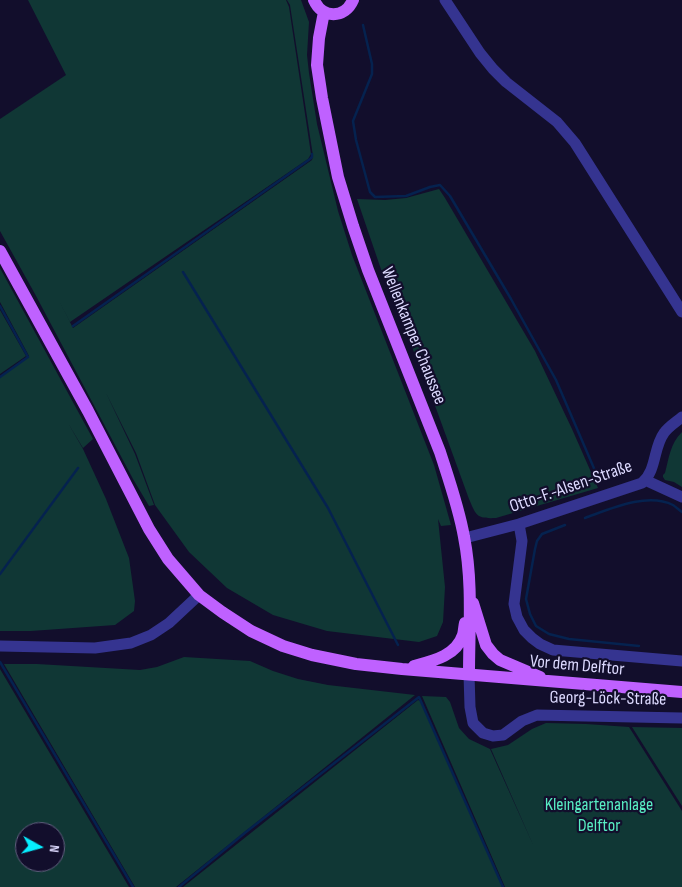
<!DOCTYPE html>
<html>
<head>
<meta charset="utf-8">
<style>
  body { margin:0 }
  #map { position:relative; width:682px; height:887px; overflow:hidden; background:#120e2c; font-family:"Sofia Sans Condensed",sans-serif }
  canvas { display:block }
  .north { position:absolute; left:15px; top:822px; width:50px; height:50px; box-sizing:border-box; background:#120e2c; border:1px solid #636080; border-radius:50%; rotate:97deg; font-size:14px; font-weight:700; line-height:20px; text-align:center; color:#dddaff }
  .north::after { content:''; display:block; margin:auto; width:18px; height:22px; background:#06eeff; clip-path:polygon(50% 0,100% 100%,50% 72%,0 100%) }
</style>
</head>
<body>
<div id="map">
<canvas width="682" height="887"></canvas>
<div class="north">N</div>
</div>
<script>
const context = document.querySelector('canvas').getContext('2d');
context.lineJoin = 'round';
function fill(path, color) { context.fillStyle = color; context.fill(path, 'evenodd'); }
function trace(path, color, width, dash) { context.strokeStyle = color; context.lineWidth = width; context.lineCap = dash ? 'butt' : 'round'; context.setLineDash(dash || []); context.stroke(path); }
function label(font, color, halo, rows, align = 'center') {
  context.font = font + ' "Sofia Sans Condensed",sans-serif'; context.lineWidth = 4.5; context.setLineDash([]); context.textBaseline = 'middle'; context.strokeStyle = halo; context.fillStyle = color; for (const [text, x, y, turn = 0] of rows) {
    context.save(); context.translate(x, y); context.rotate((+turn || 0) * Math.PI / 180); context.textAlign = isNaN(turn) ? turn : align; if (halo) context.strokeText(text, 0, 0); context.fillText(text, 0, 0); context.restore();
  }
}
const green = new Path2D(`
  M 28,0 L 286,0 L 289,7 L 311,154 L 308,159 L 70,322 L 58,299 L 73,328 L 312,160 L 313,156 L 290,5 L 287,0 L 301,0 L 309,22 L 307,55 L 309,73 L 317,124 L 338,211 L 352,255 L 434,465 L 451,525 L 441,526 L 438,519 L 445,587 L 443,622 L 437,636 L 419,642 L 327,631 L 273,615 L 227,588 L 189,552 L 155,505 L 136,453 L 106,393 L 135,454 L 154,505 L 149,506 L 133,479 L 35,294 L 0,231 L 0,119 L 66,75 Z
  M 439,189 L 445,198 L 535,351 L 572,429 L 598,488 L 496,518 C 476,519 476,515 469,499 L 429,389 L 385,281 L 357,199 L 385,200 L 406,198 Z
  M 0,268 L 93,439 L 83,448 L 68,423 L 83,449 L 106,499 L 129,558 L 135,601 L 134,611 L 115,625 L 31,631 L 0,631 L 0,377 L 29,356 L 0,302 Z
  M 0,310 L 26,356 L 0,374 Z
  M 682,432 L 682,487 L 674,482 L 665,480 L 663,477 L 663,475 L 665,473 C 669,458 670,444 682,432 Z
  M 184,657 L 250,661 L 273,671 L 298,679 L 328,685 L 415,695 L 176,887 L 135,887 L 4,664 L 37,664 L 140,670 L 157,667 Z
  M 0,669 L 129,887 L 0,887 ZM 25,832 L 55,832 L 55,862 L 25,862 Z
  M 422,696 L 446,697 L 450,702 L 459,728 L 469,739 L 490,749 L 534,847 L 491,749 L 508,745 L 532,729 L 546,723 L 586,724 L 629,727 L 682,811 L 682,887 L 505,887 Z
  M 418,700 L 420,701 L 422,703 L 503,887 L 183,887 Z
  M 632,727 L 682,728 L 682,806 Z`);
const stream = new Path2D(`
  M 363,25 L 372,64 L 372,74 L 353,121 L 356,140 L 370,192 L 375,197 L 406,196 L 430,187 L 440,185 L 450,196 L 511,299 L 556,380 L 599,480
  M 183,272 L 328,508 L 398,645
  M 0,306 L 28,357 L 0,377
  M 73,326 L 310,159 L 312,157 L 312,154
  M 585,518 C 610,509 647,492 673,505 C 676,507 679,510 682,512
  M 565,525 L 542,534 L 537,541 L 535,549 L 526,599 L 530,614 L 536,626 L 549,634 L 569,639 L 639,646
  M 0,574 L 78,468
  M 0,662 L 133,887
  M 179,887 L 246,832 L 419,697 L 503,887`);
const minor = new Path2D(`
  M 445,0 L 480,53 L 493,69 L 506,82 L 557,122 L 575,143 L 682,312
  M 645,480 L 682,497
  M 519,524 L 522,541 L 514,604 L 517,617 L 524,630 L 532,638 L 540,644 L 553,650 L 682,661
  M 465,538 L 519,524 L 642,483 C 657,470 653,448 664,433 C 668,427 676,422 682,417
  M 0,646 L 95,648 L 131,643 L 151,635 L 169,623 L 199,595
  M 469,674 L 470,707 L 473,723 L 483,733 L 493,736 L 503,735 L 522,721 L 537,715 L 682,718`);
const major = new Path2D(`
  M 314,0 C 322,19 345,19 353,0
  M 324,12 L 319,38 L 317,65 L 322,98 L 338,177 L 353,226 L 368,270 L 440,452 C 449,480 459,508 464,537 C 473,582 469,629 469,674
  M 0,251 L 88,411 L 149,529 L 168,559 L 199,595 L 222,612 L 251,631 L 283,646 L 312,655 L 356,664 L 402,669 L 682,692
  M 473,603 L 486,645 L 493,654 L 500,660 L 540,677
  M 414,666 C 433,661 456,656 463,635 C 464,632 464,627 465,623`);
const streetNames = [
  ["Wellenkamper Chaussee",413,336,68],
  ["Otto-F.-Alsen-Straße",571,487,-19],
  ["Vor dem Delftor",577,666,5],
  ["Georg-Löck-Straße",608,699,1]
];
const parkNames = [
  ["Kleingartenanlage",599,805],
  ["Delftor",599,826]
];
fill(green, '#103735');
trace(stream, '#05224f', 2.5);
trace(minor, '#353490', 11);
trace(major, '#bf61ff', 12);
label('18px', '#dddaff', '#120e2c', streetNames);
label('18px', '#58edc3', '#120e2c', parkNames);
</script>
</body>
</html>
